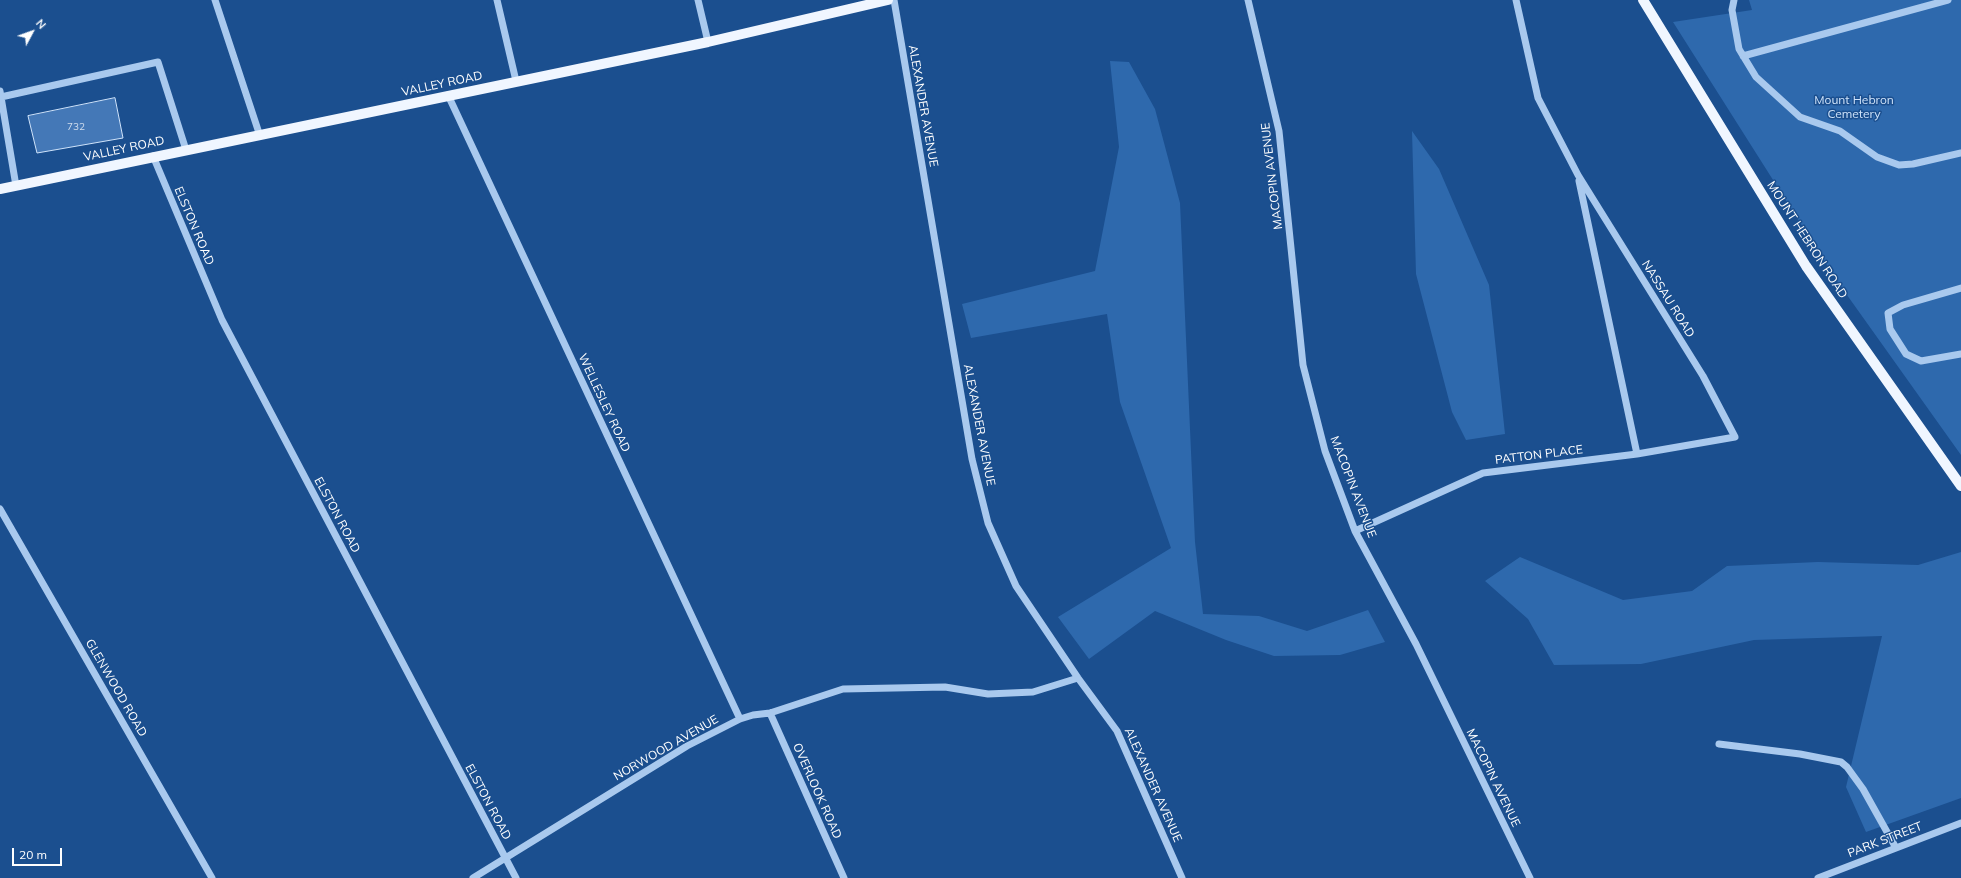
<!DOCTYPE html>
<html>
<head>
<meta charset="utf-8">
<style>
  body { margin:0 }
  #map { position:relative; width:1961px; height:878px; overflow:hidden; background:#1b4f8f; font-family:Mulish,sans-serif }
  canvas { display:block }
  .north { position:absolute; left:12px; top:12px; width:40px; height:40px; -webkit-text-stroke:3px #1b4f8f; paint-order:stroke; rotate:49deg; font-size:11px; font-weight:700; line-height:16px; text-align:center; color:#fff }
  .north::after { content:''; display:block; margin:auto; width:14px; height:18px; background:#fff; clip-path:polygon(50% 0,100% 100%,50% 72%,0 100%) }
  .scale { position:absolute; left:12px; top:848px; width:50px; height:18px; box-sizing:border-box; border:2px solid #fff; border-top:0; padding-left:5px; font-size:12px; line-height:14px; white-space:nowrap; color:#fff; -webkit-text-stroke:3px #1b4f8f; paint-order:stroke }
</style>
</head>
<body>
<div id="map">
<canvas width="1961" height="878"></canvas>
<div class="north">N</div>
<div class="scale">20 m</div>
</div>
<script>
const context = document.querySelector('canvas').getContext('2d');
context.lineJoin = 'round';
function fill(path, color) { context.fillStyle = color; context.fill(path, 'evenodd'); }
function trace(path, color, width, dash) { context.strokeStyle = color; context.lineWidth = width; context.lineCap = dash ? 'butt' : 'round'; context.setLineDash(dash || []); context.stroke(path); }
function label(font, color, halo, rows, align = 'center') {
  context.font = font + ' Mulish,sans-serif'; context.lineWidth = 3; context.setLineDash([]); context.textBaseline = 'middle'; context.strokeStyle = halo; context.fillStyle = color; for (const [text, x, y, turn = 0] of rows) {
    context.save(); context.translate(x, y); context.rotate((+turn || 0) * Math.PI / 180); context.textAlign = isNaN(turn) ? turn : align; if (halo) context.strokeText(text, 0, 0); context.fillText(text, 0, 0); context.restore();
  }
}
const green = new Path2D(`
  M 1749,0 L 1961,0 L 1961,455 L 1837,281 L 1673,22 L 1752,10 Z
  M 1110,61 L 1129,62 L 1155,109 L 1180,203 L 1195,542 L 1203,614 L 1259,616 L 1307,631 L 1368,610 L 1385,642 L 1340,655 L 1274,656 L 1226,640 L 1155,611 L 1089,659 L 1058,617 L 1171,548 L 1120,402 L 1107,314 L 971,338 L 962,304 L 1095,271 L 1119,147 Z
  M 1412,131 L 1439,169 L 1489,285 L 1505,434 L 1466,440 L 1452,412 L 1416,274 Z
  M 1961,552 L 1961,798 L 1866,832 L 1846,787 L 1882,636 L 1754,640 L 1641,664 L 1554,665 L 1528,619 L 1485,581 L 1520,557 L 1623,600 L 1692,591 L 1727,566 L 1818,562 L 1918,565 Z`);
const building = new Path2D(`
  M 115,98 L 123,138 L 37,153 L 28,116 Z`);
const minor = new Path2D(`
  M 215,0 L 260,136
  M 497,0 L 516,81
  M 698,0 L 708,42
  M 894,0 L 972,459 L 988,523 L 1016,586 L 1078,678 L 1117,731 L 1182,878
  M 1248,0 L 1279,131 L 1303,365 L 1325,451 L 1355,531 L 1416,644 L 1530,878
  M 1734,0 L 1732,10 L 1739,49 L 1756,77 L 1800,117 L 1840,131 L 1877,157 L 1899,165 L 1913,164 L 1961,153
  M 1743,56 L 1948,0
  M 0,91 L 16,186
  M 448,95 L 740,719
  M 1,97 L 158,62 L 186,150
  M 153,156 L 222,320 L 516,878
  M 1579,181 L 1637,454
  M 1961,288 L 1903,305 L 1888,313 L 1890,329 L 1906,354 L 1921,361 L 1961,354
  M 0,509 L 212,878
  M 1355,531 L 1483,473 L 1637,454 L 1735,437 L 1703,376 L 1578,175 L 1538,98 L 1516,0
  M 770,713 L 844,878
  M 1719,744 L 1800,754 L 1841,762 L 1847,767 L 1863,789 L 1896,848
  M 473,878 L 687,746 L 740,719 L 753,715 L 770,713 L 843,689 L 945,687 L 988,694 L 1033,692 L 1078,678
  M 1818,878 L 1961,823`);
const major = new Path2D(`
  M 1643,0 L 1806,266 L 1961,486
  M 0,189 L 708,42 L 888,0`);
const numberNames = [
  ["732",76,127]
];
const streetNames = [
  ["VALLEY ROAD",442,84,-12],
  ["ALEXANDER AVENUE",923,106,80],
  ["VALLEY ROAD",124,149,-12],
  ["MACOPIN AVENUE",1272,176,-97],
  ["ELSTON ROAD",194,226,67],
  ["MOUNT HEBRON ROAD",1807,240,57],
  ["NASSAU ROAD",1668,299,58],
  ["WELLESLEY ROAD",604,403,65],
  ["ALEXANDER AVENUE",979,425,79],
  ["PATTON PLACE",1539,455,-7],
  ["MACOPIN AVENUE",1353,487,69],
  ["ELSTON ROAD",337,515,62],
  ["GLENWOOD ROAD",116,688,60],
  ["NORWOOD AVENUE",666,748,-30],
  ["MACOPIN AVENUE",1493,778,64],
  ["ALEXANDER AVENUE",1153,785,66],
  ["OVERLOOK ROAD",817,791,66],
  ["ELSTON ROAD",488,802,62],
  ["PARK STREET",1885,840,-21]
];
const parkNames = [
  ["Mount Hebron",1854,100],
  ["Cemetery",1854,114]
];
fill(green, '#2e69ad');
fill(building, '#4478b7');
trace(building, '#cfe3fa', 1);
trace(minor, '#a9c9ee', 7);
trace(major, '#f0f6ff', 10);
label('10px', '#d0dded', null, numberNames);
label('12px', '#fff', '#1b4f8f', streetNames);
label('12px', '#cfe3fa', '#1b4f8f', parkNames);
</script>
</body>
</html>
